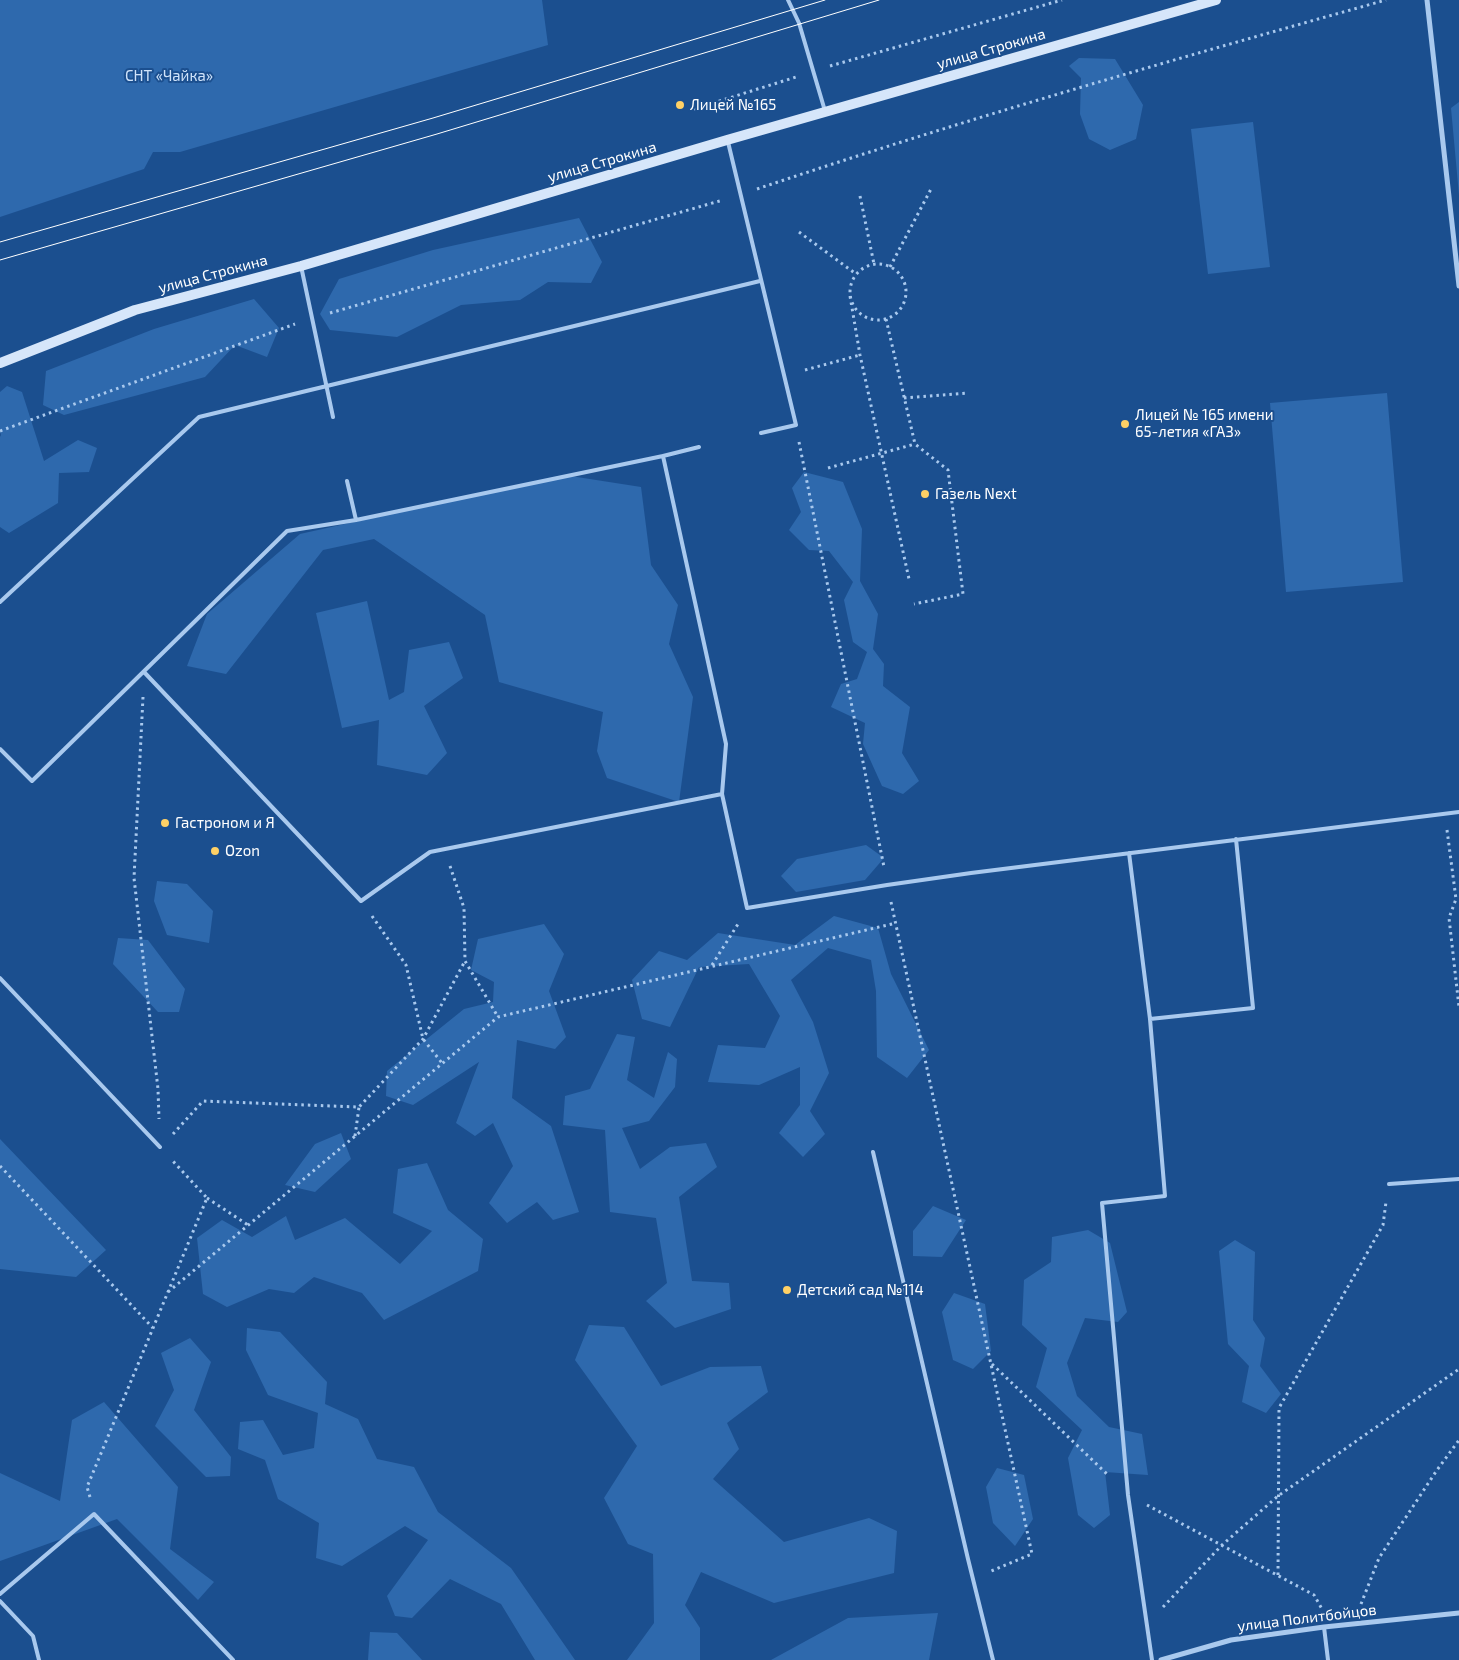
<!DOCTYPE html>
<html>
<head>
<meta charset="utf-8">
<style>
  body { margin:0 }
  canvas { display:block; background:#1b4f8f }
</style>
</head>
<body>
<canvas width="1459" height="1660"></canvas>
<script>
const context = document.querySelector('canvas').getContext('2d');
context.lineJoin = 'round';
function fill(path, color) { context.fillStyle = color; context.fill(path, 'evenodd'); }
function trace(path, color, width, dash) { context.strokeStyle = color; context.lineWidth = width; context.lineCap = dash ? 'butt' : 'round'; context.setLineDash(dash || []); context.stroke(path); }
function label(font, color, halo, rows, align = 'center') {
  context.font = font + ' "Exo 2",sans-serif'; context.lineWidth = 4; context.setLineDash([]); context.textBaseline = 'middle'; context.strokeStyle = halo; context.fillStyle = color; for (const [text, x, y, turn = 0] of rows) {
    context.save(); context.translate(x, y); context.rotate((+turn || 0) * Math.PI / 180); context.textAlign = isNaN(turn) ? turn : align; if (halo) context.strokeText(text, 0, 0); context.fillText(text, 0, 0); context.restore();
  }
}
const green = new Path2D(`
  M 0,0 L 542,0 L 548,45 L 180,152 L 153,152 L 144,169 L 0,217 Z
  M 1079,58 L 1115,59 L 1143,105 L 1136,139 L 1110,150 L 1089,139 L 1080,114 L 1081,78 L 1069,66 Z
  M 1459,102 L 1459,195 L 1451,108 Z
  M 1253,122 L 1270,267 L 1208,274 L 1191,129 Z
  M 579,218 L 602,262 L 591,283 L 548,282 L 520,300 L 461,305 L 397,337 L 330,330 L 320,314 L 339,279 L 433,250 Z
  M 254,299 L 279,328 L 267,357 L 235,345 L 205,377 L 64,415 L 43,405 L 46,371 L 154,329 Z
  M 7,386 L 22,392 L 44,461 L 78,440 L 97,448 L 89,472 L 59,473 L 58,503 L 9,533 L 0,527 L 0,437 L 1,435 L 0,431 L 0,392 Z
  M 1387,393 L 1403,582 L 1286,592 L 1270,403 Z
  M 804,472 L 843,482 L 862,529 L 860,581 L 878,614 L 873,649 L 884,664 L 883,686 L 910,707 L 902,753 L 919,781 L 903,794 L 882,786 L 863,744 L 865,723 L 831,707 L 841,684 L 857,679 L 867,652 L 853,642 L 844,600 L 853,582 L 829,551 L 809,550 L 789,530 L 801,512 L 792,488 Z
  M 564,475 L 641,487 L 651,565 L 678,605 L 669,644 L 693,697 L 679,802 L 607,778 L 597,751 L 603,712 L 499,682 L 485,615 L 374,539 L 323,550 L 226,674 L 187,666 L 207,614 L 300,534 Z
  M 367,601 L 389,700 L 404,692 L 409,650 L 449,642 L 463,678 L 424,706 L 447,753 L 427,775 L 377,765 L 379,720 L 342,728 L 316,613 Z
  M 866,845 L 884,858 L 865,880 L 796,892 L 781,876 L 797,859 Z
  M 157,881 L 187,884 L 213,911 L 209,943 L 167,935 L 154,901 Z
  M 834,916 L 878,928 L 891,974 L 929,1050 L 907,1078 L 877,1057 L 876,991 L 871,960 L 828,948 L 791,980 L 813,1022 L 829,1073 L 810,1111 L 825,1134 L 803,1157 L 779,1133 L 800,1105 L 800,1067 L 759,1085 L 708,1082 L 718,1045 L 765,1048 L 780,1016 L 749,964 L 699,967 L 670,1027 L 642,1019 L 632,980 L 659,951 L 687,960 L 718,933 L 795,945 Z
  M 544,924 L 564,954 L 549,991 L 566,1037 L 555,1049 L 517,1040 L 512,1098 L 551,1126 L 579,1212 L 553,1220 L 537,1202 L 507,1223 L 489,1203 L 513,1166 L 493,1123 L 475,1136 L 456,1123 L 479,1062 L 413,1105 L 386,1096 L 387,1071 L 464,1009 L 493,1002 L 494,982 L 471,970 L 478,939 Z
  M 118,938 L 148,940 L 185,989 L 179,1012 L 158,1012 L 113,964 Z
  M 617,1034 L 635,1037 L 627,1080 L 654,1098 L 668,1052 L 677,1059 L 675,1087 L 649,1121 L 622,1128 L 640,1169 L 670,1147 L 706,1143 L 717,1167 L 679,1197 L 692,1281 L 729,1283 L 731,1309 L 675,1328 L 646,1301 L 667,1283 L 656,1218 L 610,1212 L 605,1130 L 563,1125 L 565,1096 L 590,1089 Z
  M 341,1133 L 351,1159 L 315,1192 L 285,1185 L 315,1144 Z
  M 0,1139 L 106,1250 L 76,1277 L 0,1269 Z
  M 427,1163 L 448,1210 L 483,1239 L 478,1271 L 384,1320 L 362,1293 L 314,1277 L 294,1293 L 269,1289 L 227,1307 L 203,1294 L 197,1238 L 222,1220 L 252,1237 L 286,1216 L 295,1240 L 345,1218 L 400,1264 L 432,1231 L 393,1213 L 398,1169 Z
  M 933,1206 L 966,1220 L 942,1257 L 913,1256 L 913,1231 Z
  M 1088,1230 L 1110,1243 L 1127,1312 L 1118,1322 L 1085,1318 L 1067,1363 L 1077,1396 L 1109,1427 L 1142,1434 L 1148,1475 L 1105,1472 L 1110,1515 L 1094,1528 L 1078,1515 L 1068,1458 L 1082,1430 L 1036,1387 L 1047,1348 L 1022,1325 L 1024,1280 L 1051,1262 L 1052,1237 Z
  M 1235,1240 L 1255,1252 L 1253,1320 L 1265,1338 L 1260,1366 L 1281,1394 L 1266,1413 L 1242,1402 L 1249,1366 L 1228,1344 L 1219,1251 Z
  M 954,1293 L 985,1304 L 991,1351 L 973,1369 L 953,1360 L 942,1312 Z
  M 589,1325 L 624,1327 L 661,1386 L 710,1367 L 761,1366 L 768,1392 L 727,1423 L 739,1449 L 713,1479 L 784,1542 L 869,1518 L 897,1531 L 894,1573 L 774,1603 L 701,1572 L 685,1605 L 700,1628 L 700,1660 L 627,1660 L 654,1623 L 653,1554 L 628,1544 L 604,1498 L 637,1446 L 575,1360 Z
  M 247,1328 L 280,1332 L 327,1382 L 325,1404 L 358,1419 L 377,1459 L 414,1467 L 438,1512 L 511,1568 L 575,1660 L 535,1660 L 501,1604 L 450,1579 L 412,1618 L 395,1616 L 387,1596 L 428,1540 L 405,1526 L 342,1566 L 316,1558 L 319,1523 L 278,1499 L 265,1460 L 238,1449 L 240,1422 L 263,1420 L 283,1455 L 314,1448 L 318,1413 L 268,1395 L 246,1350 Z
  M 190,1338 L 211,1362 L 194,1410 L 231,1457 L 230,1476 L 206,1477 L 155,1426 L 174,1390 L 161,1353 Z
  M 104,1402 L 178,1487 L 170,1549 L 214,1582 L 198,1600 L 117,1519 L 0,1561 L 0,1473 L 60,1501 L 72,1420 Z
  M 997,1468 L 1024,1475 L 1033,1519 L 1015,1546 L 993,1523 L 986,1487 Z
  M 938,1613 L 929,1660 L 771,1660 L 848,1618 Z
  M 370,1632 L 397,1633 L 422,1660 L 368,1660 Z`);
const path = new Path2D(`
  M 830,66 L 1062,0
  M 694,109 L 796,77
  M 757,189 C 965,119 1175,59 1386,0
  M 860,196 L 874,264
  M 799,232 L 856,274
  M850 292a28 28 0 1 1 56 0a28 28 0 1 1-56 0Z
  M 890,267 L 931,189
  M 850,296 L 860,355 L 909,579
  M 330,313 L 723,200
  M 886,319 L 915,444 L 948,470 L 963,594 L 914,604
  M 805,370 L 860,355
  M 904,398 L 968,393
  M 0,431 L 295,324
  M 799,442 L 884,867
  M 828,468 L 915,444
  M 143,697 L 134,878 L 158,1089 L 159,1119
  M 1447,830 L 1456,899 L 1449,918 L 1459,1007
  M 450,866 L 464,908 L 465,961 L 498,1017
  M 891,902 L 1032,1554 L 989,1572
  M 372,916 L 406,965 L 423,1039 L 442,1063
  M 712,965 L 738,924
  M 173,1134 L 203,1101 L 359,1107 L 423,1039 L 465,961
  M 355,1136 L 359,1107
  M 0,1166 L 153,1328
  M 207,1198 L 248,1225
  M 168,1292 L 498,1017 L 896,923
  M 992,1364 L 1107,1474
  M 90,1497 L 87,1487 L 207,1198 L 171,1159
  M 1147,1505 L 1314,1595 L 1322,1609
  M 1278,1575 L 1279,1408 L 1383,1225 L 1386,1202
  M 1361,1604 L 1379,1558 L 1437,1470 L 1459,1440
  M 1163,1607 L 1222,1545 L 1278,1496 L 1459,1369`);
const lane = new Path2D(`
  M 788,0 L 799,23 L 825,111
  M 728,142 L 796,425 L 761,433
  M 301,266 L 333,417
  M 663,456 L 699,447
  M 347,481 L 356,520
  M 0,602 L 199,417 L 760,281
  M 144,672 L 361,901 L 430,852 L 722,794
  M 0,749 L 32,781 L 287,531 L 356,520 L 663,456 L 726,744 L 722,794 L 747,908 L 887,885 L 971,873 L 1459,812
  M 1129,853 L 1150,1019 L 1165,1196 L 1102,1203 L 1128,1495 L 1152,1660
  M 0,978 L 160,1147
  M 1150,1019 L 1253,1008 L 1236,839
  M 873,1152 L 968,1559 L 993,1660
  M 1389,1184 L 1459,1179
  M 0,1594 L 94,1514 L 233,1660
  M 0,1601 L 33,1636 L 39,1660
  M 1324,1627 L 1328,1660`);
const street = new Path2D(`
  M 1427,0 L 1459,286
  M 1161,1660 L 1231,1640 L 1324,1627 L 1459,1613`);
const secondary = new Path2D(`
  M 0,363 L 135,310 L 301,266 L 727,140 L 1216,0`);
const tram = new Path2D(`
  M 0,242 L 433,118 L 825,0
  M 0,260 L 437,134 L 879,0`);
const markers = [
  [680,105,5,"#ffd166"],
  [1125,424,5,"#ffd166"],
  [925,494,5,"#ffd166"],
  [165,823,5,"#ffd166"],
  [215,851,5,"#ffd166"],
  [787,1290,5,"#ffd166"]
];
const streetNames = [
  ["улица Строкина",991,49,-16],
  ["улица Строкина",602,162,-16],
  ["улица Строкина",213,274,-15],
  ["улица Политбойцов",1307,1618,-7]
];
const parkNames = [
  ["СНТ «Чайка»",169,76]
];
const poiNames = [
  ["Лицей №165",690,105],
  ["Лицей № 165 имени",1135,415],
  ["65-летия «ГАЗ»",1135,432],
  ["Газель Next",935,494],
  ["Гастроном и Я",175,823],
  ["Ozon",225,851],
  ["Детский сад №114",797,1290]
];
fill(green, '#2e69ad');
trace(path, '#a9c9ee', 3, [2.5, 4]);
trace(lane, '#a9c9ee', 4);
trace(street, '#a9c9ee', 5);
trace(secondary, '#d6e6fa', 10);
trace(tram, '#fff', 1);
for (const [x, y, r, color] of markers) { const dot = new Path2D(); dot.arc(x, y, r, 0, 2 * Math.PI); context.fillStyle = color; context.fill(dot); trace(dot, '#1b4f8f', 2); }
label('15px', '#fff', '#1b4f8f', streetNames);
label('15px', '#cfe3fa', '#1b4f8f', parkNames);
label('15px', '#fff', '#1b4f8f', poiNames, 'left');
</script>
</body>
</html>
